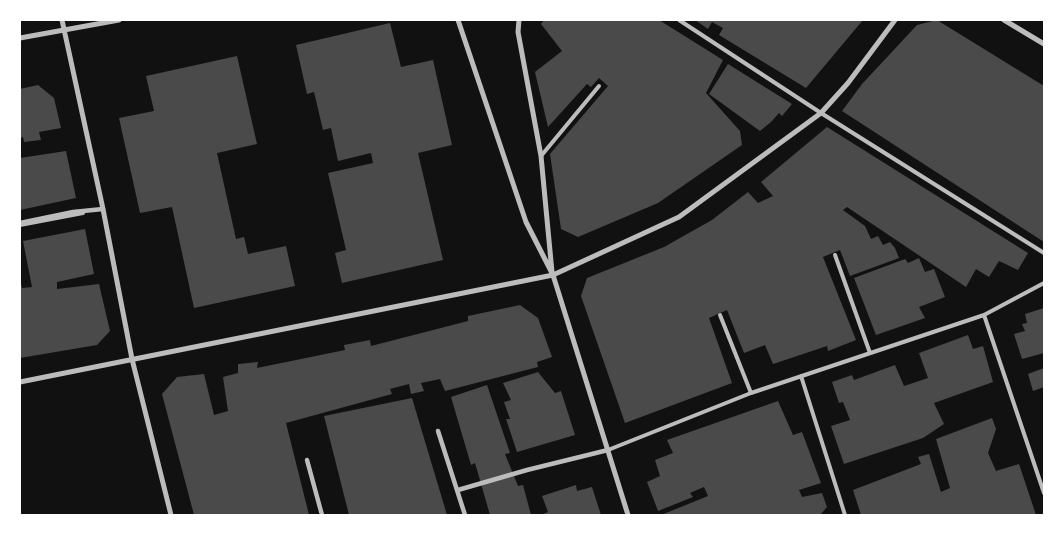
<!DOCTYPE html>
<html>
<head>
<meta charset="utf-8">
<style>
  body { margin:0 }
  #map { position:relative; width:1064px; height:535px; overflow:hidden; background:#111; font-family:Barlow,sans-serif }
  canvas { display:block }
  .frame { position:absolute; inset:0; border:21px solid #fff; pointer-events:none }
</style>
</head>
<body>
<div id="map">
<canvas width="1064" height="535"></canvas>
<div class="frame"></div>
</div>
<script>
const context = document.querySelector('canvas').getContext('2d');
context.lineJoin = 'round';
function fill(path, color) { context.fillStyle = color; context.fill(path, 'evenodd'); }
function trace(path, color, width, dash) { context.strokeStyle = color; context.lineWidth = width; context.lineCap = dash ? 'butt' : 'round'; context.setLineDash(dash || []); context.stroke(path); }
const building = new Path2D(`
  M 544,20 L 659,20 L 723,60 L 706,93 L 740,131 L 742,145 L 658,203 L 578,237 L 561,229 L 550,154 L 608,86 L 599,78 L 591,87 L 587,84 L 548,127 L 535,72 L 562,51 L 541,24 Z
  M 695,20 L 863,20 L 806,88 L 719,35 L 723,28 L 712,22 L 708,29 Z
  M 937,20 L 1044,86 L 1044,242 L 842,111 L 862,84 L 917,25 Z
  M 390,23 L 401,67 L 433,60 L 452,145 L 418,153 L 443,260 L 342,283 L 335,253 L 346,250 L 328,173 L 373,163 L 371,153 L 338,161 L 331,128 L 323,130 L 314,92 L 307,94 L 296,45 Z
  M 237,56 L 257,144 L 217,153 L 236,239 L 244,237 L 248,254 L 286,246 L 295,286 L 194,308 L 172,207 L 140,213 L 119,118 L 154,111 L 146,76 Z
  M 728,64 L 792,104 L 782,116 L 779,113 L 771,122 L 760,131 L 709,94 Z
  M 38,85 L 54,98 L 61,128 L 39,132 L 41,140 L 24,142 L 23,137 L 20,138 L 20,89 Z
  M 827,127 L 1028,253 L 1018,270 L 999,261 L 989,277 L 976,269 L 966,287 L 847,207 L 843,210 L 865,226 L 871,239 L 878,236 L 883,245 L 890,242 L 895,248 L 899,258 L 850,276 L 840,250 L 823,257 L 856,340 L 828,351 L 827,346 L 773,364 L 765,345 L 744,353 L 727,310 L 709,318 L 732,383 L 625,423 L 581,296 L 587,278 L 664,247 L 712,220 L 748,192 L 758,203 L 773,196 L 761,182 Z
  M 66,151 L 76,198 L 20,210 L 20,158 Z
  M 85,229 L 94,274 L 57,282 L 57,289 L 99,284 L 110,331 L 97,345 L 20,358 L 20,284 L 21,284 L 22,288 L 32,287 L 23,241 Z
  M 919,258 L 925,272 L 934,269 L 945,297 L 919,307 L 925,318 L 876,335 L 854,278 L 905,259 L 908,263 Z
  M 520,305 L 538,318 L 552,357 L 537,362 L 538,367 L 445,391 L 440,379 L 421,383 L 424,391 L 411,394 L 409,384 L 390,389 L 392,394 L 286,423 L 309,515 L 194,515 L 162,394 L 177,377 L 204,374 L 214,415 L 228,411 L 223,377 L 238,373 L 238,364 L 258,362 L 257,368 L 345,350 L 344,345 L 370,340 L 371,346 L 468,321 L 468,316 Z
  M 1044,308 L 1044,353 L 1022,359 L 1014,334 L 1025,331 L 1022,324 L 1027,323 L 1025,314 Z
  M 968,335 L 973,349 L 983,346 L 993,382 L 934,403 L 944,424 L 923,438 L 844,464 L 831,426 L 850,420 L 843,402 L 839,403 L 832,382 L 852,375 L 854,380 L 895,365 L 904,386 L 928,378 L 919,353 Z
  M 1044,368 L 1044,387 L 1033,391 L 1028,374 Z
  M 538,372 L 555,393 L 561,391 L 575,435 L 517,452 L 506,419 L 510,419 L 504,402 L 511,400 L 503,383 Z
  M 487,385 L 510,453 L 505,454 L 518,486 L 523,485 L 531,515 L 490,515 L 475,463 L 471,465 L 451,397 Z
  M 412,398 L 447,515 L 349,515 L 324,416 Z
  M 778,401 L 793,435 L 802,432 L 821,483 L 799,490 L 802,497 L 822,493 L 827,507 L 820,515 L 661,515 L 708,496 L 704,487 L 690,493 L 693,497 L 658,511 L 647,482 L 660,476 L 655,460 L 673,453 L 667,440 Z
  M 992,418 L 996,429 L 988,453 L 996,471 L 1019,464 L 1036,515 L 861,515 L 853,490 L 921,464 L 918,457 L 929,454 L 941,492 L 950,488 L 936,439 Z
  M 576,485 L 577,491 L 592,487 L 601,515 L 541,515 L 548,512 L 542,496 Z`);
const service = new Path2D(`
  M 679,20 L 821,113 L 1044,253
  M 541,156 L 599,86
  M 20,225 L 83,213
  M 835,255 L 870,353
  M 720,315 L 751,393
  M 984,315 L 1044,493
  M 801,376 L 845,515
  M 608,450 L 751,393 L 984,315 L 1044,283`);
const pedestrian = new Path2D(`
  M 20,223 L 73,212 L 103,209
  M 438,431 L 465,515
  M 307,460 L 322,515
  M 458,490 L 527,470 L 608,450`);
const minor = new Path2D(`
  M 62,20 L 103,209 L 132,359 L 171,515
  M 458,20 L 526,222 L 553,275 L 628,515
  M 519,20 L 518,32 L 541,156 L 552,272
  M 1004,20 L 1044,44
  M 20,38 L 119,20
  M 20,382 L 553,275 L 679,217 L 821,113 L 848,83 L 895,20`);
fill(building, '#4a4a4a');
trace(service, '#bcbcbc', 4);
trace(pedestrian, '#bcbcbc', 4.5);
trace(minor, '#bcbcbc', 5);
</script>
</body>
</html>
